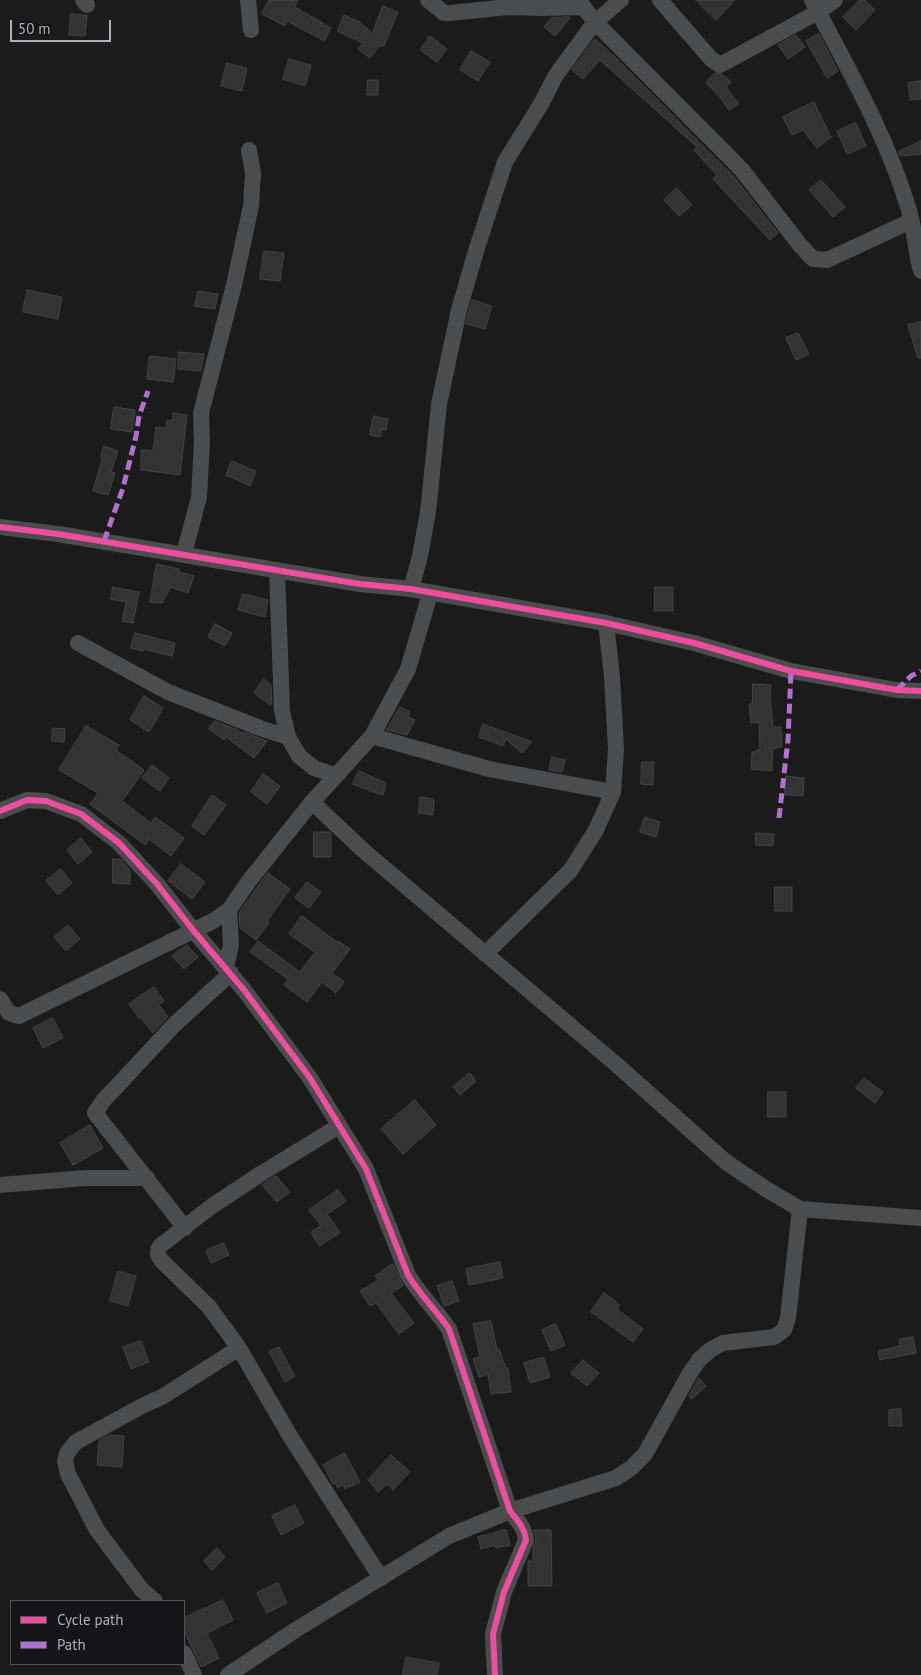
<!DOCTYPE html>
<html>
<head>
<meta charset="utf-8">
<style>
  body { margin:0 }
  #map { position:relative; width:921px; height:1675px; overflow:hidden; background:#1b1b1b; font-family:"PT Sans",sans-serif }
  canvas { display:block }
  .legend { position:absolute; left:10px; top:1600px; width:175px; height:65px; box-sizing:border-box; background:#151517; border:1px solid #525359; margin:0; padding:6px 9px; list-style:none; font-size:15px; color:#adb0bb }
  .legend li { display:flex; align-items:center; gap:10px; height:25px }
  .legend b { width:25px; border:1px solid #525359 }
  .scale { position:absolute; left:10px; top:20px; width:101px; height:22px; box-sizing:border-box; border:2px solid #adb0bb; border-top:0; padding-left:6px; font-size:15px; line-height:18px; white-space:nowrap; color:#adb0bb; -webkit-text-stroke:4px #151517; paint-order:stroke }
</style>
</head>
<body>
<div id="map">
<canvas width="921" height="1675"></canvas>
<ul class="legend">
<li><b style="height:6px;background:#ef4d9e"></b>Cycle path</li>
<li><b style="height:6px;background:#b36fd0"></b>Path</li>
</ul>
<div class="scale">50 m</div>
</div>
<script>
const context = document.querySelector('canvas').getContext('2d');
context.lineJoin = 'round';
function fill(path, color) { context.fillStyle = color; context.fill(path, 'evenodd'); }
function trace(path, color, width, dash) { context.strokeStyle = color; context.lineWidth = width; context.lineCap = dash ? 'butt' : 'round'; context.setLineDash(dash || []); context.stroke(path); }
const building = new Path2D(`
  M 269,0 L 298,0 L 295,7 L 331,28 L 324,41 L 287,21 L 285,26 L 262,14 Z
  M 696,0 L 735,0 L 716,20 Z
  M 860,0 L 865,0 L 875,10 L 856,30 L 843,17 Z
  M 383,6 L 398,12 L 384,46 L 380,45 L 370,58 L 358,49 L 363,43 L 337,31 L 344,15 L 360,22 L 372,33 Z
  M 71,14 L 87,15 L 85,36 L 69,35 Z
  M 569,17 L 570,18 L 555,36 L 544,27 L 551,18 Z
  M 819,34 L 838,71 L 827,78 L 806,41 Z
  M 796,35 L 805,47 L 788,59 L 778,45 Z
  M 430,36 L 447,49 L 437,62 L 420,50 Z
  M 595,39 L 614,56 L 734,177 L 778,233 L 770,240 L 713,179 L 717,175 L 694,150 L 697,147 L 600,60 L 583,79 L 572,70 Z
  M 471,51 L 490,62 L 478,81 L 460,70 Z
  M 289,59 L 311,65 L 305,86 L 283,79 Z
  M 227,63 L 247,68 L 242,91 L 221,86 Z
  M 715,73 L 722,74 L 731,82 L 726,87 L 739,104 L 729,110 L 719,96 L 706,83 Z
  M 368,80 L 378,80 L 378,95 L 367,95 Z
  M 921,81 L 921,99 L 910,100 L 908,83 Z
  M 814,102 L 831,137 L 817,148 L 803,130 L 792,135 L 783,117 Z
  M 856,123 L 866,146 L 847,154 L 837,131 Z
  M 921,141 L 921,154 L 900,156 L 899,152 Z
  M 821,180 L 845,207 L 833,217 L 809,190 Z
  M 677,188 L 692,205 L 679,216 L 664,200 Z
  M 264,251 L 284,253 L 280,281 L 260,279 Z
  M 27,290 L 62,297 L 58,319 L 23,312 Z
  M 198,291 L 218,294 L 215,309 L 195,306 Z
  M 472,300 L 492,306 L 485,329 L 466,324 Z
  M 921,322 L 921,358 L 918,358 L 908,325 Z
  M 798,333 L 809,354 L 796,360 L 786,338 Z
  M 179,352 L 204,354 L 201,371 L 178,369 Z
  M 150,356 L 176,359 L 173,382 L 147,379 Z
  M 114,407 L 135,410 L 132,432 L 111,429 Z
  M 173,413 L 187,415 L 180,475 L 141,470 L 141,450 L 153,451 L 156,427 L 166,428 L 167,420 L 172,421 Z
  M 374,416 L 388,419 L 386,430 L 382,429 L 380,437 L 370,435 Z
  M 104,446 L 118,451 L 111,472 L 115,473 L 108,495 L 93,491 L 102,459 L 101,458 Z
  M 232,461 L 256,471 L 250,486 L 226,475 Z
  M 157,564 L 179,569 L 179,572 L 194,576 L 188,593 L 171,587 L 162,603 L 150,602 Z
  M 113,587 L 139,592 L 133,623 L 122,621 L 126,602 L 111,599 Z
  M 655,587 L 673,587 L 673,611 L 655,611 Z
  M 243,594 L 268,600 L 265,617 L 238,610 Z
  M 215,624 L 232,633 L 225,646 L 208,637 Z
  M 135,633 L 175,643 L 172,656 L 143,649 L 143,651 L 131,648 Z
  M 264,679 L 271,685 L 272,703 L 270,705 L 254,693 Z
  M 753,684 L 771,685 L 770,697 L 773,727 L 781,727 L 782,747 L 773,748 L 772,771 L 751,769 L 752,752 L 756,752 L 757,750 L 760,750 L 759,722 L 751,723 L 749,704 L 752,704 Z
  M 144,696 L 163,708 L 149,732 L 130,720 Z
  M 400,707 L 410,712 L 408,717 L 415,720 L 407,735 L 387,730 Z
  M 215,721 L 238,730 L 243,734 L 244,732 L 267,741 L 254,758 L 226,737 L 224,740 L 209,729 Z
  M 483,724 L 497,729 L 532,742 L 522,753 L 506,739 L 503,746 L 479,737 Z
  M 86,726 L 119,745 L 116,750 L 144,770 L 122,801 L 151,823 L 155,817 L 184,838 L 171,856 L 149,839 L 145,845 L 90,804 L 98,793 L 59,770 Z
  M 53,728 L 65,729 L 64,742 L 52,741 Z
  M 552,757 L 565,760 L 562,772 L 549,770 Z
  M 642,762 L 654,762 L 653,785 L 641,784 Z
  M 152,765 L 169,778 L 160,791 L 142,778 Z
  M 359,771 L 386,783 L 383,795 L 370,791 L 353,784 Z
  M 263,774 L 280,786 L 267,804 L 251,792 Z
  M 786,776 L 804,778 L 803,796 L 785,795 Z
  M 212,795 L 226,805 L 204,835 L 192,826 Z
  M 420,797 L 434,799 L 433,815 L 419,813 Z
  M 645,817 L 660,822 L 656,837 L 640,832 Z
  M 314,832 L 330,832 L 331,834 L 331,857 L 314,857 Z
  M 756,833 L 774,834 L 773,846 L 756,845 Z
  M 81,838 L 92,852 L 78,864 L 67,850 Z
  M 113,859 L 121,859 L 130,870 L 130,884 L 113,883 Z
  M 181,864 L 205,882 L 192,899 L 168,881 Z
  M 61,869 L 72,883 L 58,895 L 46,881 Z
  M 268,873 L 290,889 L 267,921 L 269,923 L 256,940 L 240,928 L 239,913 Z
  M 307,882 L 321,892 L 309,908 L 295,898 Z
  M 775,887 L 792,887 L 792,911 L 775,911 Z
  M 302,916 L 337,942 L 338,941 L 350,949 L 332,973 L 344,982 L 336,993 L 322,982 L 307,1002 L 284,985 L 288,979 L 250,952 L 258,941 L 300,972 L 315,952 L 289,934 Z
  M 68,925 L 80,939 L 66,951 L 54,937 Z
  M 187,945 L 198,957 L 184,969 L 172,956 Z
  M 154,987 L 164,1001 L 159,1005 L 168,1017 L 153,1033 L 140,1017 L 139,1018 L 129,1004 Z
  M 53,1018 L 63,1038 L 43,1048 L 33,1028 Z
  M 470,1073 L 476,1081 L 460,1095 L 453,1087 Z
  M 864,1078 L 883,1092 L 875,1103 L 856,1088 Z
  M 768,1092 L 786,1092 L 786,1117 L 768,1117 Z
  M 415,1100 L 436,1125 L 403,1154 L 381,1129 Z
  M 90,1125 L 103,1148 L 73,1165 L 60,1143 Z
  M 276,1176 L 290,1192 L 277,1202 L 262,1185 Z
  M 338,1190 L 346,1201 L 327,1214 L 340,1233 L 319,1246 L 311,1232 L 321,1226 L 309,1210 Z
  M 224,1243 L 229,1255 L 211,1263 L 206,1251 Z
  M 500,1262 L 503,1278 L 469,1285 L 466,1269 Z
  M 393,1264 L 403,1286 L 391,1293 L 414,1323 L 399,1334 L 376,1303 L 370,1306 L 360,1291 L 378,1280 L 375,1276 Z
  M 118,1271 L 136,1276 L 128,1306 L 110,1301 Z
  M 452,1281 L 459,1301 L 444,1306 L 437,1286 Z
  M 604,1293 L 620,1305 L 617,1309 L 643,1329 L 633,1342 L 591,1312 Z
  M 491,1321 L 497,1350 L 499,1349 L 506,1368 L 508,1368 L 511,1392 L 491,1394 L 488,1374 L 479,1377 L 473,1359 L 480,1357 L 473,1324 Z
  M 556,1324 L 565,1345 L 551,1351 L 542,1330 Z
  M 913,1337 L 916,1353 L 880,1360 L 878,1351 L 900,1346 L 899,1340 Z
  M 141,1341 L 149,1362 L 131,1369 L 123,1347 Z
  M 279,1347 L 295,1376 L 285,1382 L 269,1352 Z
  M 540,1358 L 544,1358 L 550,1377 L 530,1383 L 524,1363 Z
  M 583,1360 L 599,1373 L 587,1386 L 571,1373 Z
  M 699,1378 L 706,1386 L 692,1399 L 689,1396 Z
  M 901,1409 L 902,1426 L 889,1426 L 889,1410 Z
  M 109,1435 L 124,1436 L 122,1467 L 97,1465 L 99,1441 Z
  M 345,1453 L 360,1482 L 345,1489 L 343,1485 L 338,1488 L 335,1483 L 333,1484 L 323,1465 Z
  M 391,1455 L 410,1472 L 393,1490 L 387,1484 L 378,1492 L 368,1480 Z
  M 295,1505 L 304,1523 L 281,1535 L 272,1516 Z
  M 506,1530 L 510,1545 L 496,1548 L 495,1545 L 481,1549 L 478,1537 Z
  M 534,1530 L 551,1530 L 552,1586 L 528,1586 L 528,1561 L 533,1561 L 533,1548 L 536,1539 Z
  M 217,1548 L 225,1557 L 212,1570 L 204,1561 Z
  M 278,1583 L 287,1603 L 267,1613 L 257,1593 Z
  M 223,1600 L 233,1620 L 207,1633 L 219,1658 L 201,1667 L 184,1631 L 184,1618 Z
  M 406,1657 L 439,1663 L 437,1675 L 403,1675 Z`);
const minor = new Path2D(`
  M 83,0 L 87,5
  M 248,0 L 251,30
  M 428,0 L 444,13 L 450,13 L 508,7 L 544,8 L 584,7
  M 578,0 L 595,22 L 742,170 L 800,245 L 813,259 L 827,260 L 911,221
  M 660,0 L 711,59 L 720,65 L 818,12 L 835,0
  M 812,0 C 847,67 886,134 908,207 C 915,228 915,251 921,271
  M 0,527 L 58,534 L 360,584 L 411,589 L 606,623 L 694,643 L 791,671 L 897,690 L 921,691
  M 184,554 L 199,497 L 202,442 L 201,413 L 234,285 L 251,206 L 253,173 L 249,150
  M 277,570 L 282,711 L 288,737 L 299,756 L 314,768 L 335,775
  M 411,589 L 420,556 L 428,512 L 439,404 L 459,310 L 476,251 L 505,162 L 541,104 L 556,75 L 595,22 L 621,0
  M 78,643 L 168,692 L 260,728 L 288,737
  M 372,736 L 489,769 L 613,792
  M 312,802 L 364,851 L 617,1065 L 726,1162 L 766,1189 L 800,1209 L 921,1218
  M 0,811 L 27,800 L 46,801 L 81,814 L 119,843 L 157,884 L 193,930 L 244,990 L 310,1078 L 366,1169 L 408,1275 C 420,1295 436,1310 449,1329 L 510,1511 C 517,1520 525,1528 526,1540 L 504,1592 L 493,1634 L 495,1675
  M 485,954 L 570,871 L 596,830 L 613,792 L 616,749 L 612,677 L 606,623
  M 226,967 L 231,945 L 229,910
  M 0,999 L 9,1013 L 19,1016 L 213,921 L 229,910 L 249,881 L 312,802 L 372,736 L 408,669 L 430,594
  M 339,1126 L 262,1173 L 212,1206 L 160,1246 C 156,1252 158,1255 161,1260 L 209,1307 L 239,1348 L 290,1436 L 381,1578
  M 0,1185 L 85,1178 L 147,1178
  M 185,1228 L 95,1113 L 103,1101 L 174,1025 L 231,973
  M 155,1601 L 142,1590 L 97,1530 L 68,1474 L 65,1461 L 67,1453 L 76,1442 L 142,1406 L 162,1397 L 239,1348
  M 184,1653 L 194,1675
  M 228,1675 L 297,1629 L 449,1536 L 510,1511 L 616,1478 L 631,1468 L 645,1454 L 690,1373 L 699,1360 L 710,1350 L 723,1343 L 774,1337 L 784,1330 L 788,1318 L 800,1209`);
const quiet = new Path2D(`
  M 104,541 L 123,488 L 136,436 L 139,416 L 148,391
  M 897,690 L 911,676 L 921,671
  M 779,818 L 788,740 L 791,671`);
const cycleway = new Path2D(`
  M 0,527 L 58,534 L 360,584 L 411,589 L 606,623 L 694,643 L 791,671 L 897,690 L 921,691
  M 0,811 L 27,800 L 46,801 L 81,814 L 119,843 L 157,884 L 193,930 L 244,990 L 310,1078 L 366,1169 L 408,1275 C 420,1295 436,1310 449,1329 L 510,1511 C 517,1520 525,1528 526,1540 L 504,1592 L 493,1634 L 495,1675`);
fill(building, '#333');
trace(building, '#434447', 1);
trace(minor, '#4b4c4e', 16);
trace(quiet, '#b36fd0', 5, [10, 5]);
trace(cycleway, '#ef4d9e', 6);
</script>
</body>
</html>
